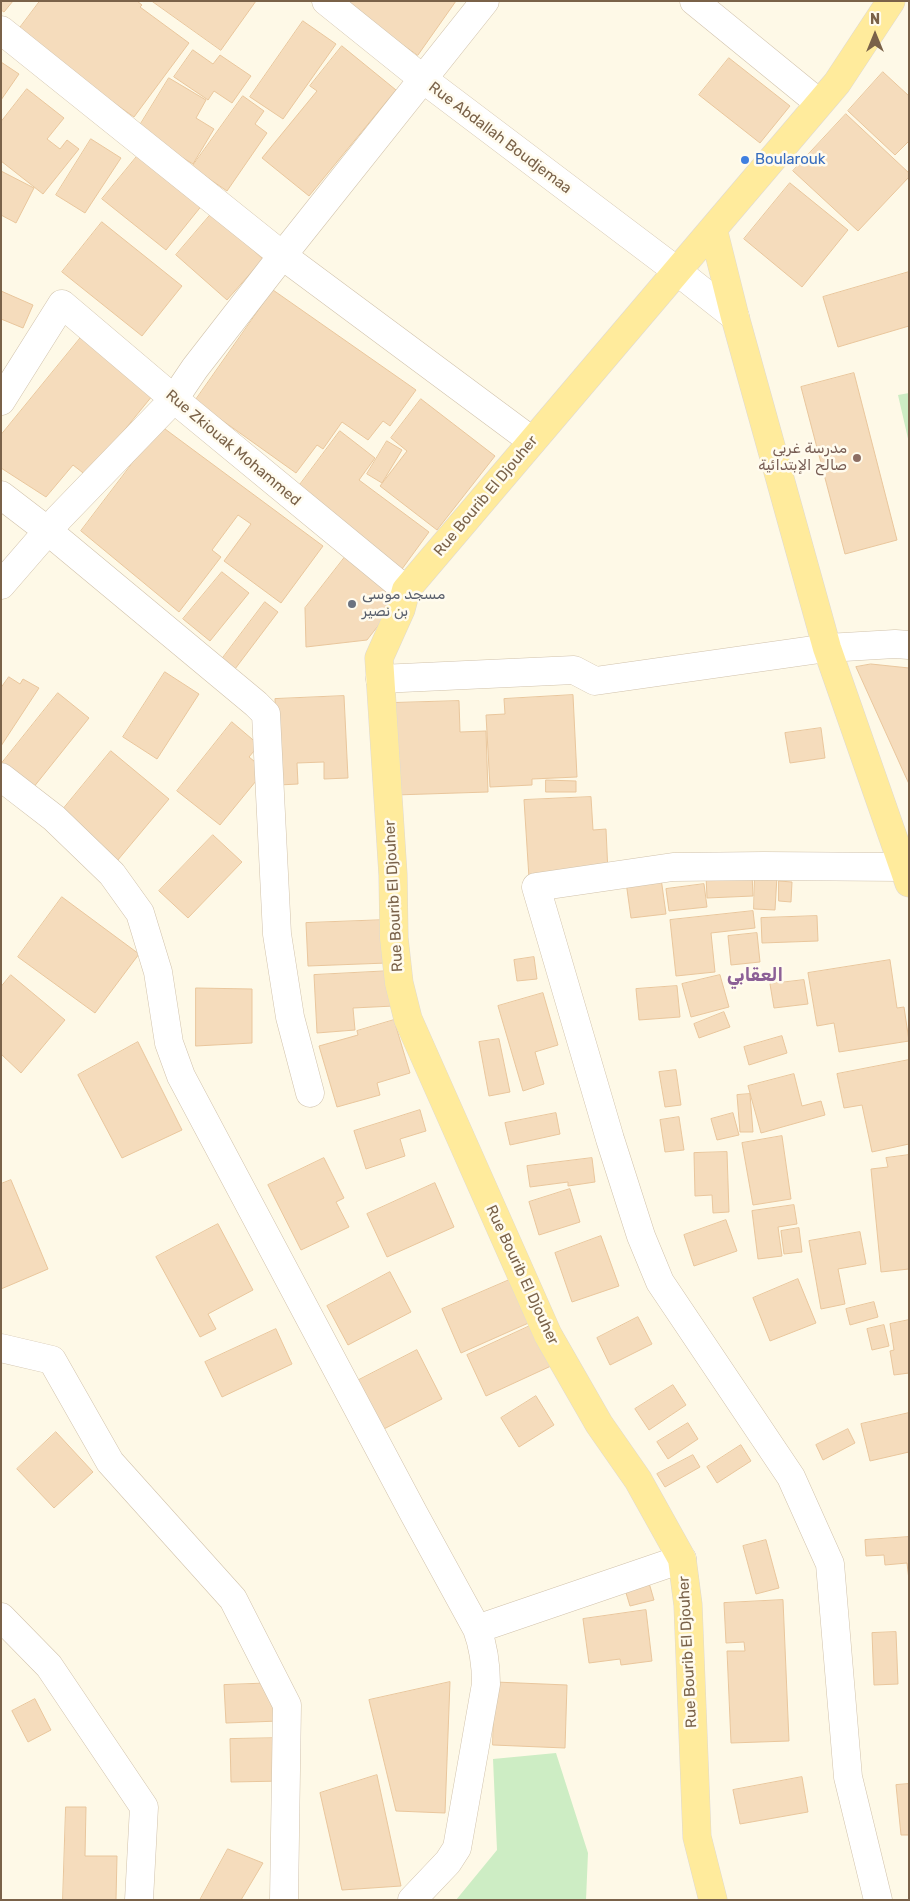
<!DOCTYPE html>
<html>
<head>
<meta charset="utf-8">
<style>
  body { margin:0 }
  #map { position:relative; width:910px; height:1901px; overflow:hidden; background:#fef9e7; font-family:Rubik,sans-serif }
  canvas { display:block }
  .frame { position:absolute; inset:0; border:2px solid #7a6249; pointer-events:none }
  .north { position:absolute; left:850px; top:10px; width:50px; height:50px; -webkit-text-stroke:4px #fffbee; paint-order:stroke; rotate:0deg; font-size:14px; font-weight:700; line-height:20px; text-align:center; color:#7a6249 }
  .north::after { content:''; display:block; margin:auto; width:18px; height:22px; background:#7a6249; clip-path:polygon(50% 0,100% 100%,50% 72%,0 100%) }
</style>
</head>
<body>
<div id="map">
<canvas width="910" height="1901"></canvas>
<div class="frame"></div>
<div class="north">N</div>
</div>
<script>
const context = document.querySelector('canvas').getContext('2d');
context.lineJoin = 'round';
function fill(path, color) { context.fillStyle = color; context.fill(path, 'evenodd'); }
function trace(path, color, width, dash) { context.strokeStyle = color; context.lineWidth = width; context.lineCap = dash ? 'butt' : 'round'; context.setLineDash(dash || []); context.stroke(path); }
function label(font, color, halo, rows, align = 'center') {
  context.font = font + ' Rubik,"Noto Sans Arabic",sans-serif'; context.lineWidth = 5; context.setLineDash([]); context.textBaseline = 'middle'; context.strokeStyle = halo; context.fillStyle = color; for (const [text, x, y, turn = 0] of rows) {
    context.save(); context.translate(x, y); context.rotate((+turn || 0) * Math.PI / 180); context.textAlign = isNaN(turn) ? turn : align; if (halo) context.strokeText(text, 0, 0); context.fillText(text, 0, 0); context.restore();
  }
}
const green = new Path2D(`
  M 909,393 L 909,443 L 898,395 Z
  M 556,1753 L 588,1853 L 586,1900 L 456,1900 L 497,1850 L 493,1759 Z`);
const building = new Path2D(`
  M 1,1 L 13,1 L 4,12 L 1,10 Z
  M 40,1 L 137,1 L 142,5 L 140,7 L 189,43 L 134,117 L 16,33 Z
  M 152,1 L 256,1 L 221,50 Z
  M 342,1 L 456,1 L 418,55 Z
  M 303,21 L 336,44 L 283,119 L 250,97 Z
  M 342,46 L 396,90 L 309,196 L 262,158 L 317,91 L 310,86 Z
  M 193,50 L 213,64 L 220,55 L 251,76 L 232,103 L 214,91 L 208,100 L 174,77 Z
  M 729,58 L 790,106 L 760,143 L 699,95 Z
  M 1,62 L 19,74 L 1,100 Z
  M 883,72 L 909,96 L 909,141 L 895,155 L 848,111 Z
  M 169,78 L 206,100 L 196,118 L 214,129 L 193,164 L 137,130 Z
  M 27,89 L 64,118 L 47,139 L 60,149 L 67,140 L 79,149 L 43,194 L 1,161 L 1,122 Z
  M 243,96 L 264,111 L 255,124 L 267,133 L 227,191 L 192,167 Z
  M 846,114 L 909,173 L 909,177 L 858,231 L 793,171 Z
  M 91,139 L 121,158 L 85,213 L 56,195 Z
  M 139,154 L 203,204 L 166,250 L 102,199 Z
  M 1,171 L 34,188 L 16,223 L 1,215 Z
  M 790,183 L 848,230 L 802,287 L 744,239 Z
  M 212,213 L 263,259 L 227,300 L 176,255 Z
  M 102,222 L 182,286 L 142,336 L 62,272 Z
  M 909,272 L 909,326 L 838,347 L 823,297 Z
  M 273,290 L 416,390 L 390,426 L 383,421 L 368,440 L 342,422 L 323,449 L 317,445 L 296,473 L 195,401 Z
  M 1,291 L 33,305 L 23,328 L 1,319 Z
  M 87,330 L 157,390 L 87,476 L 73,465 L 46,497 L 1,468 L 1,435 Z
  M 854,373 L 897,540 L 845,554 L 801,387 Z
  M 421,399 L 495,456 L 437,530 L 380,486 L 407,451 L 391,438 Z
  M 161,426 L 323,546 L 281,603 L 224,561 L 251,524 L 238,515 L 212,550 L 221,557 L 179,612 L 81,531 Z
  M 340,431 L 375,458 L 359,480 L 429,532 L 402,569 L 296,490 Z
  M 387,441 L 402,450 L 382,483 L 367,474 Z
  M 345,557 L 399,599 L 367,640 L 306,647 L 305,608 Z
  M 222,572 L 249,593 L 210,641 L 183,619 Z
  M 265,602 L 278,612 L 235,669 L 222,659 Z
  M 871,664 L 909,668 L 909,784 L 856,667 Z
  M 165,672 L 199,694 L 157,759 L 123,737 Z
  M 9,677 L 20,684 L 23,679 L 39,688 L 1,746 L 1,688 Z
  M 58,693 L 89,718 L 33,788 L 2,763 Z
  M 573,695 L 577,777 L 532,779 L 532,785 L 490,787 L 486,715 L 505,714 L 504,699 Z
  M 344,696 L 348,778 L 324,779 L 324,762 L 297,763 L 298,784 L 279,785 L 275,699 Z
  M 459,701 L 460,732 L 486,731 L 488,792 L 395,795 L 392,703 Z
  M 232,722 L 259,745 L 249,757 L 265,770 L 220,825 L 177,791 Z
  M 821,728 L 825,758 L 790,763 L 785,733 Z
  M 111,751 L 169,799 L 117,861 L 60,813 Z
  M 546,780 L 576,781 L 576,792 L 546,792 Z
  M 591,797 L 593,830 L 606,829 L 608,873 L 529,878 L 524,800 Z
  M 213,835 L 242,862 L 188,918 L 159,891 Z
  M 752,873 L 753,896 L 707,898 L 706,875 Z
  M 755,875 L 777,876 L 775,910 L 754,909 Z
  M 661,878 L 666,914 L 631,918 L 626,882 Z
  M 779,881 L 792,882 L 791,902 L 779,901 Z
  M 704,884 L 707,907 L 669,911 L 666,889 Z
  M 62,897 L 139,954 L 95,1013 L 18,957 Z
  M 753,911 L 755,928 L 711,933 L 715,972 L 676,976 L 670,920 Z
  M 817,916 L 818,941 L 762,943 L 761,918 Z
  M 386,920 L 387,963 L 308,966 L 306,923 Z
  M 757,933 L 760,962 L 731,965 L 728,936 Z
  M 534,957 L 537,979 L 517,981 L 514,960 Z
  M 890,960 L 897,1008 L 904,1007 L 909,1041 L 839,1052 L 834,1023 L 817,1026 L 808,973 Z
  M 391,971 L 394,1006 L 353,1008 L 355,1030 L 317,1033 L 314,975 Z
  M 11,975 L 65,1020 L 21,1073 L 1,1054 L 1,987 Z
  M 720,975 L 729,1007 L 691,1017 L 682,984 Z
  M 804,980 L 808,1004 L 774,1008 L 770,984 Z
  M 677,986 L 680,1017 L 639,1020 L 636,989 Z
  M 196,988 L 252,989 L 252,1043 L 196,1046 Z
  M 543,993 L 558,1045 L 535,1052 L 544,1084 L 523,1091 L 498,1006 Z
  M 724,1012 L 730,1027 L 699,1038 L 694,1024 Z
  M 394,1020 L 410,1073 L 377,1083 L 380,1095 L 337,1107 L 319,1046 L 358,1035 L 357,1031 Z
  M 782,1036 L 787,1053 L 749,1065 L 744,1047 Z
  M 499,1039 L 510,1092 L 489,1096 L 479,1042 Z
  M 138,1042 L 182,1130 L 122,1158 L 78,1075 Z
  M 909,1060 L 909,1144 L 872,1152 L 862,1105 L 844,1108 L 837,1074 Z
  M 676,1070 L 681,1105 L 665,1107 L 659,1072 Z
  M 794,1074 L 802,1106 L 821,1101 L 825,1115 L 761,1133 L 748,1086 Z
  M 750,1094 L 753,1132 L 740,1132 L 737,1095 Z
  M 420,1110 L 426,1131 L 400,1139 L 405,1156 L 366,1169 L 354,1131 Z
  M 556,1113 L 560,1134 L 510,1145 L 505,1123 Z
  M 733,1113 L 739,1135 L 717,1140 L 711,1119 Z
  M 679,1117 L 684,1150 L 665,1152 L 660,1120 Z
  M 782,1136 L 791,1199 L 753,1205 L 742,1143 Z
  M 727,1152 L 729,1212 L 713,1213 L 712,1195 L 695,1196 L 694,1153 Z
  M 909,1155 L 909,1269 L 881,1272 L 871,1169 L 888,1167 L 886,1158 Z
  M 324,1158 L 344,1198 L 336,1202 L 349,1227 L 301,1250 L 268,1185 Z
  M 592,1158 L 595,1182 L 568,1186 L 568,1182 L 530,1187 L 527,1166 Z
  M 11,1180 L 48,1269 L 1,1289 L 1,1184 Z
  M 435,1183 L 454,1227 L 387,1257 L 367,1214 Z
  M 570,1189 L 580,1222 L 539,1235 L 529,1202 Z
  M 794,1205 L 797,1224 L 778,1227 L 782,1256 L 758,1259 L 752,1211 Z
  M 726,1220 L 737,1251 L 694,1266 L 684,1235 Z
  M 218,1224 L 253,1290 L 208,1314 L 216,1329 L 200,1337 L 156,1257 Z
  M 799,1228 L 802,1252 L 784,1254 L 781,1231 Z
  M 860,1232 L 866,1264 L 838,1269 L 845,1304 L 821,1309 L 809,1241 Z
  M 601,1236 L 619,1286 L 572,1302 L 555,1253 Z
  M 390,1272 L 411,1312 L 348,1345 L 327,1306 Z
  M 514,1278 L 533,1321 L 461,1353 L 442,1309 Z
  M 798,1279 L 816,1323 L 770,1341 L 753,1298 Z
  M 874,1302 L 878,1317 L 850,1325 L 846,1309 Z
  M 638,1317 L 652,1344 L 610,1365 L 597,1338 Z
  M 909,1320 L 909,1373 L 894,1375 L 890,1351 L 894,1350 L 890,1324 Z
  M 532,1325 L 551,1366 L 486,1396 L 467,1355 Z
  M 884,1325 L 889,1346 L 872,1350 L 867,1329 Z
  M 276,1329 L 292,1364 L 222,1397 L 205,1362 Z
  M 417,1350 L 442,1399 L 380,1431 L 355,1382 Z
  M 673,1385 L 686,1405 L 649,1430 L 635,1409 Z
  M 536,1396 L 554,1425 L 519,1447 L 501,1418 Z
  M 909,1413 L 909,1452 L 870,1461 L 861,1424 Z
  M 688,1423 L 698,1439 L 668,1459 L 657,1442 Z
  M 848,1429 L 855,1443 L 823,1460 L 816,1445 Z
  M 56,1432 L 93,1472 L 54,1508 L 17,1469 Z
  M 741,1445 L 751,1461 L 717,1483 L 707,1467 Z
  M 693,1455 L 700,1467 L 665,1487 L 657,1474 Z
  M 909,1537 L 909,1580 L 907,1563 L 885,1565 L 884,1555 L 866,1556 L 865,1540 Z
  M 766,1540 L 779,1588 L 756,1594 L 743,1546 Z
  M 647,1576 L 654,1600 L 630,1606 L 623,1583 Z
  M 783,1600 L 789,1741 L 731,1743 L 727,1651 L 745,1651 L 744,1642 L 726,1643 L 724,1603 Z
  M 646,1610 L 652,1661 L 621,1665 L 620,1659 L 589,1663 L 583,1619 Z
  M 896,1632 L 898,1684 L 874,1685 L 872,1633 Z
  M 450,1682 L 445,1813 L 396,1811 L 369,1700 Z
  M 495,1682 L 567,1685 L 565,1748 L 493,1745 Z
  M 277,1683 L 279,1721 L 226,1723 L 224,1685 Z
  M 35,1699 L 51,1730 L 28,1742 L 12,1711 Z
  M 282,1738 L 283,1781 L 231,1782 L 230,1739 Z
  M 377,1775 L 401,1886 L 342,1890 L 320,1793 Z
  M 802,1777 L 808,1812 L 740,1824 L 733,1790 Z
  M 909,1784 L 909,1835 L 901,1835 L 896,1785 Z
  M 66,1807 L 86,1807 L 85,1856 L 117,1856 L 116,1900 L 63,1900 Z
  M 228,1849 L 263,1863 L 241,1900 L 200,1900 Z`);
const minor = new Path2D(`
  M 326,1 L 423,79 L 677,271 L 735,317
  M 694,1 L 819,103
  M 1,30 L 283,256 L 532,441
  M 1,401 L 62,304 L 174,399 L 406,590
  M 1,495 L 48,531 L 256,704 L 266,714 L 277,934 L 290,1017 L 310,1093
  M 1,585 L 59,518 L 174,399 L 195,368 L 282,256 L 485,1
  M 380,679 L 574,670 L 595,681 L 827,648 L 895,644 L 909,645
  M 1,777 L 54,818 L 112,874 L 140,913 L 158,972 L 169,1043 L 181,1076 L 414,1514 L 477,1629 C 484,1648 486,1665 486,1684 L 457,1848 L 448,1862 L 412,1900
  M 1,1348 L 52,1360 L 110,1462 L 233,1599 L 287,1705 L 284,1900
  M 1,1617 L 49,1666 L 144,1807 L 139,1900
  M 477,1629 L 682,1559
  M 878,1900 L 848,1777 L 830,1564 L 791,1477 L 660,1282 L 641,1236 L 610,1139 L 536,887 L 673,867 L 764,866 L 903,867`);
const major = new Path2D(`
  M 713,229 L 735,317 L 827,648 L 909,883
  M 713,1900 L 697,1837 L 688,1605 L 682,1559 L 638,1480 L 599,1424 L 548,1335 L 408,1019 L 399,983 L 394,938 L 393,875 L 379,658 L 401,609 L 406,590 L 837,83 L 891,1`);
const markers = [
  [745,160,5,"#3f7fe0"],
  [857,458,5,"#8d6e63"],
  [352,604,5,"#6b7280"]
];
const streetNames = [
  ["Rue Abdallah Boudjemaa",500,138,37],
  ["Rue Zkiouak Mohammed",233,448,40],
  ["Rue Bourib El Djouher",486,496,-50],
  ["Rue Bourib El Djouher",394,896,-93],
  ["Rue Bourib El Djouher",522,1275,65],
  ["Rue Bourib El Djouher",688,1652,-93]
];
const shopNames = [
  ["Boularouk",755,160]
];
const educationNames = [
  ["مدرسة غربي",847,449],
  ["صالح الإبتدائية",847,466]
];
const worshipNames = [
  ["مسجد موسى",362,595],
  ["بن نصير",362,612]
];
const quarterNames = [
  ["العقابي",755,976]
];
fill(green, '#cdedc4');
fill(building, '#f5dcbc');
trace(building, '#e9c69c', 1);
trace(minor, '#d1c2ab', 29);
trace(major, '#dfd9d3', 29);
trace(minor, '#fff', 28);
trace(major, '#ffeb9c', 28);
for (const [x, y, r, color] of markers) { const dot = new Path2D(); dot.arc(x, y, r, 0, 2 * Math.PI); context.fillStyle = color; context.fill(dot); trace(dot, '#fffbee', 2); }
label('15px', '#7a6249', '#fffbee', streetNames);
label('15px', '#366cbe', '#fffbee', shopNames, 'left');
label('15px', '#785e54', '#fffbee', educationNames, 'right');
label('15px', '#5b616d', '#fffbee', worshipNames, 'left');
label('bold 18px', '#8c6096', '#fffbee', quarterNames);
</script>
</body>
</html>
